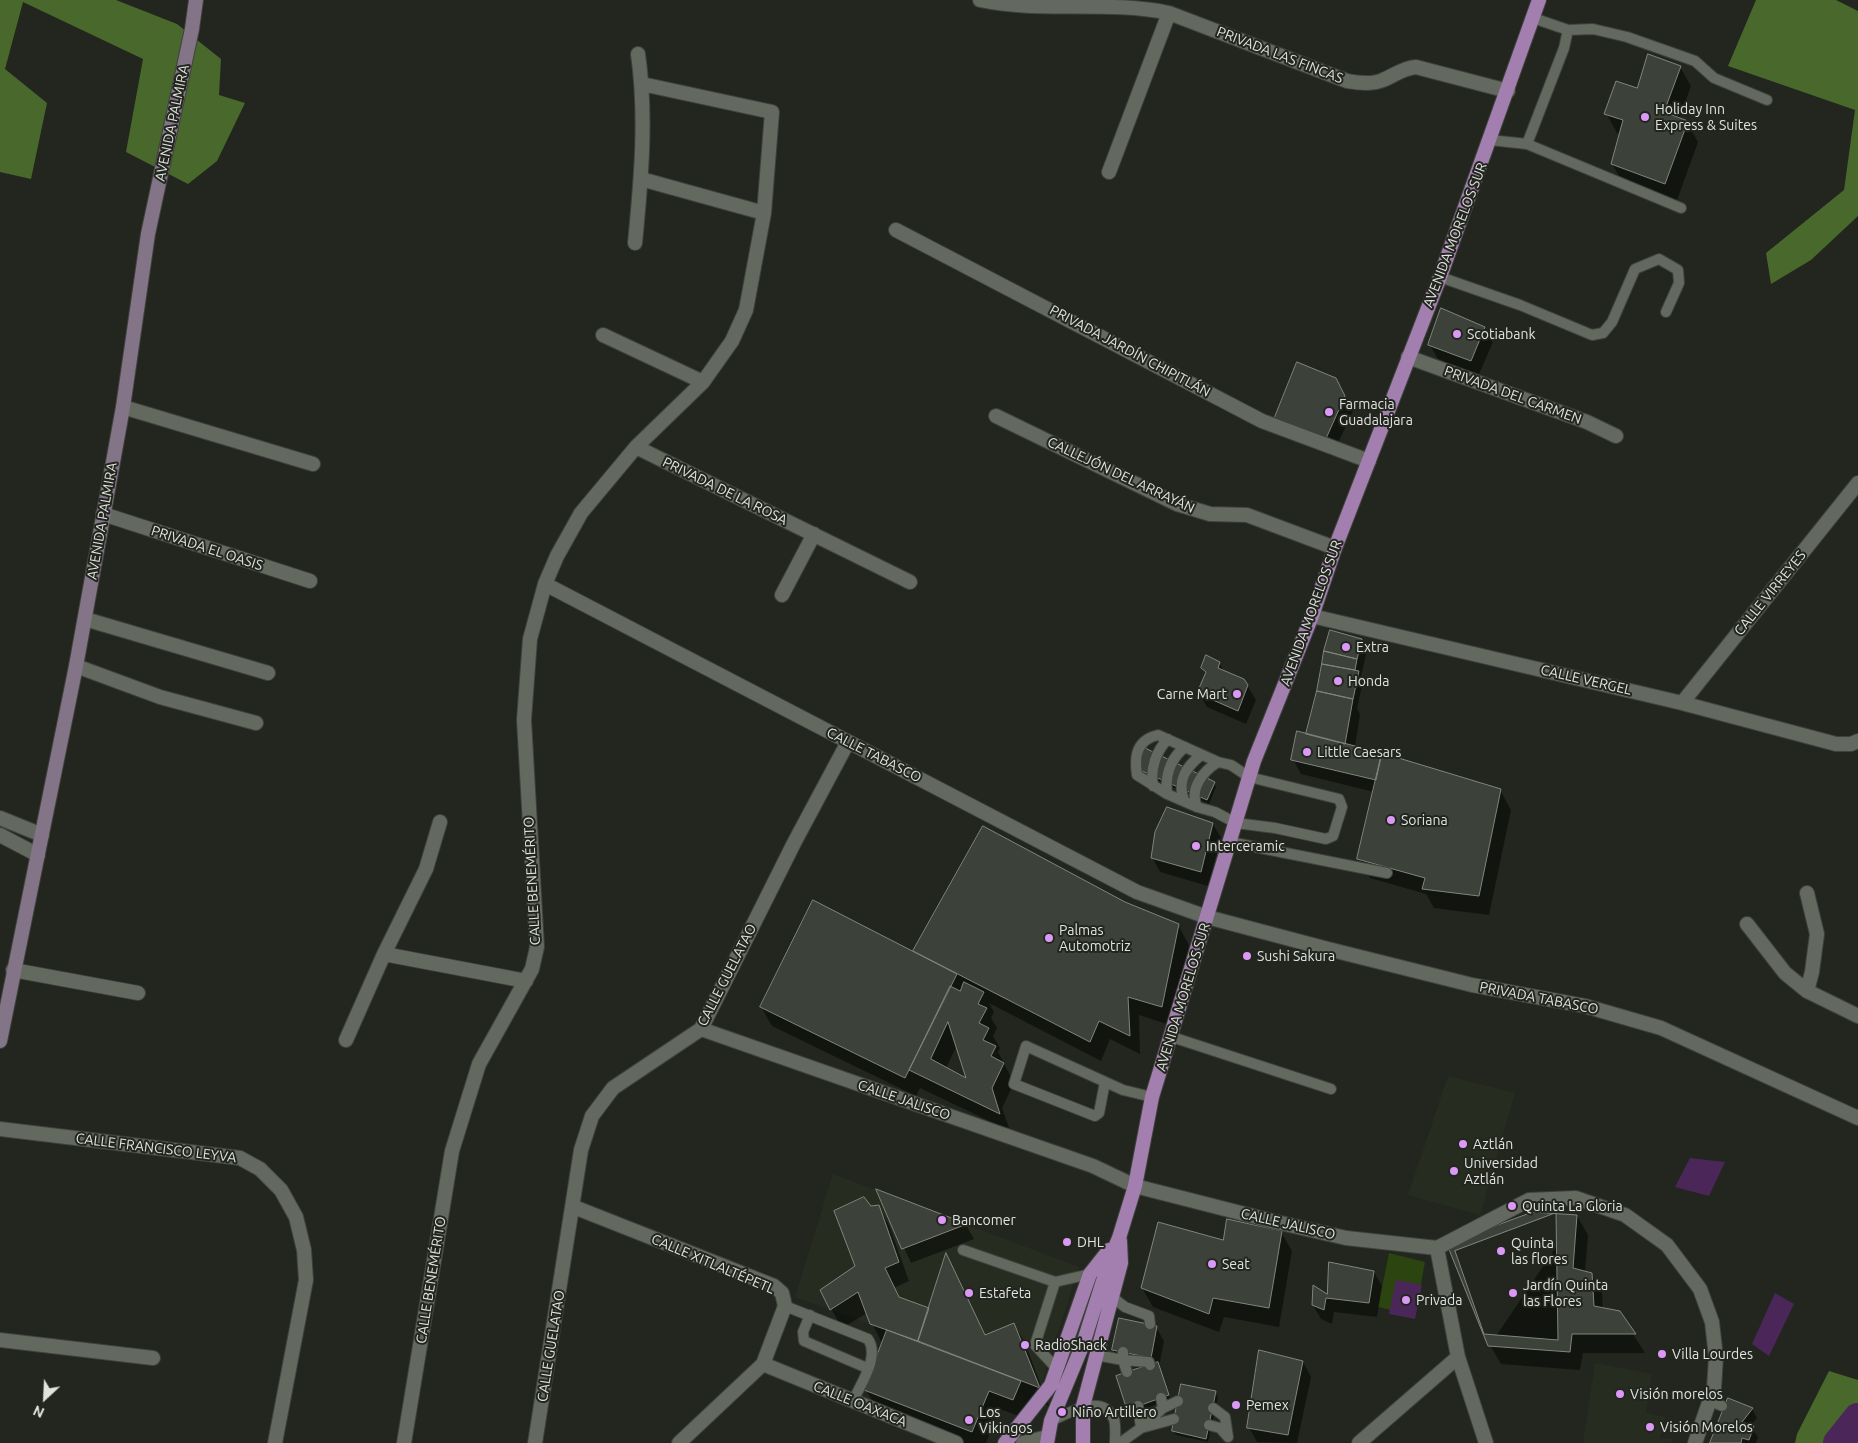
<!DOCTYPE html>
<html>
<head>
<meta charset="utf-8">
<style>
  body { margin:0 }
  #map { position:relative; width:1858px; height:1443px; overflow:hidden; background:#22261f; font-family:Ubuntu,sans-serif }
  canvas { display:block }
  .north { position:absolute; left:20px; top:1373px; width:50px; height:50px; -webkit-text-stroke:4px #22261f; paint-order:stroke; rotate:205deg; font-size:14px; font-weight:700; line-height:20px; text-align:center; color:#e0e3de }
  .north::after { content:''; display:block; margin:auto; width:18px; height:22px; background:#e0e3de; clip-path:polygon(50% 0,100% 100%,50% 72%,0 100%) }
</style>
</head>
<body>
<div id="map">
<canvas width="1858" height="1443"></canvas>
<div class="north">N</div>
</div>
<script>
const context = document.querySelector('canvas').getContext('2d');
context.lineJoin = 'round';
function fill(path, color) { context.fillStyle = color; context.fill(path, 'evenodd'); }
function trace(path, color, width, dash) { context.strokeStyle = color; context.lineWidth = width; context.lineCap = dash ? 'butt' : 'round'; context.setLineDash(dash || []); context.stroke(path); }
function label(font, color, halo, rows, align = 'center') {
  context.font = font + ' Ubuntu,sans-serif'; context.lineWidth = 4; context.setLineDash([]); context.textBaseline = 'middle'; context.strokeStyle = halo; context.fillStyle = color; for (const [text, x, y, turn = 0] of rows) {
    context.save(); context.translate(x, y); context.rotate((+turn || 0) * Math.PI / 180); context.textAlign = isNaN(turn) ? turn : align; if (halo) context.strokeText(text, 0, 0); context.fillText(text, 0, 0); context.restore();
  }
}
const built = new Path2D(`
  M 1448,1076 L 1515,1093 L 1480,1215 L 1408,1195 Z
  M 833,1174 L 1079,1267 L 1040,1388 L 918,1341 L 795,1297 Z
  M 1595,1363 L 1652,1374 L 1646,1413 L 1665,1417 L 1660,1439 L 1672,1439 L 1671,1443 L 1583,1443 Z`);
const green = new Path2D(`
  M 1389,1253 L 1425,1262 L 1415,1316 L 1378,1307 Z`);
const forest = new Path2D(`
  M 0,0 L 116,0 L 177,24 L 221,59 L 219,95 L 245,103 L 217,161 L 188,184 L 126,152 L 143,59 L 23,2 L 5,69 L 47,103 L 31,179 L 0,172 Z
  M 1756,0 L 1836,0 L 1858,11 L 1858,216 L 1811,260 L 1771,284 L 1766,253 L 1844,190 L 1855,110 L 1728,66 Z
  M 1829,1371 L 1858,1380 L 1858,1443 L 1795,1443 L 1797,1434 Z`);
const water = new Path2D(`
  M 1690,1158 L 1725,1162 L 1709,1196 L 1675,1187 Z
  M 1396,1280 L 1422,1285 L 1415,1319 L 1389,1314 Z
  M 1775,1293 L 1794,1304 L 1769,1356 L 1752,1344 Z`);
const shadow = new Path2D(`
  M 1680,67 L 1691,86 L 1679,119 L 1687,122 L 1698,142 L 1676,203 L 1623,183 L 1612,164 L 1620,134 L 1617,133 L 1606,113 L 1637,89 Z
  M 1484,328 L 1493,342 L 1479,374 L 1438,359 L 1430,345 Z
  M 1335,379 L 1353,411 L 1332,456 L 1283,437 L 1275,422 Z
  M 1331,632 L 1361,640 L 1367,650 L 1361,677 L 1363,681 L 1357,709 L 1360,714 L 1355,747 L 1500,790 L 1511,810 L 1489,915 L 1434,908 L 1426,894 L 1370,878 L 1359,858 L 1374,792 L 1301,774 L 1293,759 L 1307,735 Z
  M 1219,662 L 1224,672 L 1247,685 L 1256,700 L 1246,724 L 1207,707 L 1199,693 L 1206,675 L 1202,668 Z
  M 1143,749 L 1214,783 L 1216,787 L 1209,804 L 1137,771 Z
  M 1213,824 L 1221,838 L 1208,886 L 1160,872 L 1152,857 Z
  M 983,827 L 1125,903 L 1178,925 L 1189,945 L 1173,1026 L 1139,1015 L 1140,1054 L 1110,1039 L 1101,1061 L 989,1003 L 994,1012 L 991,1018 L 997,1028 L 993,1036 L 1000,1048 L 998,1052 L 1014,1083 L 1002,1108 L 1010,1131 L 920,1088 L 916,1096 L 772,1026 L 761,1007 L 914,953 ZM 957,1045 L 968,1080 L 946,1068 Z
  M 878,1191 L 966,1225 L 974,1239 L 911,1263 Z
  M 878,1206 L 889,1225 L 909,1281 L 894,1288 L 900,1299 L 930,1310 L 947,1256 L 986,1336 L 1014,1324 L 1025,1343 L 1049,1406 L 1032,1399 L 1024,1418 L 1000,1409 L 986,1443 L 963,1443 L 877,1409 L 866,1390 L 882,1343 L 867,1313 L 842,1328 L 821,1290 L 856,1266 L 870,1207 Z
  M 1577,1216 L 1588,1235 L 1585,1272 L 1591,1274 L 1602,1293 L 1603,1309 L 1619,1312 L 1645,1353 L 1583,1353 L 1580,1370 L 1501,1364 L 1490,1345 Z
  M 1281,1232 L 1292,1251 L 1279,1327 L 1224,1317 L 1219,1332 L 1153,1307 L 1142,1288 L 1224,1242 Z
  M 1374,1272 L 1382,1286 L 1377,1317 L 1334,1312 L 1332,1324 L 1321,1319 L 1313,1305 Z
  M 1156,1327 L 1164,1341 L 1159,1367 L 1170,1399 L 1130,1414 L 1128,1410 L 1142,1369 L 1121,1364 L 1113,1350 Z
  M 1303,1362 L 1311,1377 L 1297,1443 L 1257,1442 L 1249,1427 Z
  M 1215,1393 L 1218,1397 L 1208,1442 L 1176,1435 L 1173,1431 Z
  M 1752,1409 L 1757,1418 L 1750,1426 L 1758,1437 L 1756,1443 L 1712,1443 Z`);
const river = new Path2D(`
  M 1838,1443 L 1858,1418`);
const building = new Path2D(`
  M 1648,54 L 1681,66 L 1664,112 L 1688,121 L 1665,184 L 1611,164 L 1623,120 L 1604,114 L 1616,81 L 1637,88 Z
  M 1441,308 L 1485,327 L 1471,361 L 1428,345 Z
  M 1297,362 L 1336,378 L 1345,396 L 1324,443 L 1273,422 Z
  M 1330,630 L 1362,639 L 1357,659 L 1324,651 Z
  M 1324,651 L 1357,659 L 1355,670 L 1322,664 Z
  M 1206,655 L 1220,662 L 1218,668 L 1244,679 L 1248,685 L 1238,711 L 1197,693 L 1206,672 L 1201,668 Z
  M 1322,664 L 1359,671 L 1353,699 L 1317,691 Z
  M 1317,691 L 1353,699 L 1345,744 L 1306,734 Z
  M 1297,731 L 1382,753 L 1376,780 L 1291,760 Z
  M 1143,747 L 1215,782 L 1207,800 L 1133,767 Z
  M 1382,753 L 1501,789 L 1479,896 L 1422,889 L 1425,878 L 1357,859 Z
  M 1167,807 L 1213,823 L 1201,872 L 1151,858 L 1155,832 Z
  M 983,826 L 1125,902 L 1179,924 L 1162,1007 L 1128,997 L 1130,1036 L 1099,1021 L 1090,1042 L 913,951 Z
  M 813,900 L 957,974 L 905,1078 L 760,1007 Z
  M 964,982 L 984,992 L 978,1004 L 987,1008 L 979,1023 L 989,1028 L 983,1040 L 996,1046 L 991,1056 L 1004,1063 L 992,1088 L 1000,1114 L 909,1070 L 950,986 L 960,991 ZM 948,1022 L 966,1078 L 931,1059 Z
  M 876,1189 L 967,1224 L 902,1249 Z
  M 864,1197 L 871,1206 L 879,1205 L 899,1262 L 885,1268 L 899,1297 L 929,1308 L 918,1341 L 870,1324 L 858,1292 L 830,1310 L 820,1290 L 855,1266 L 834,1211 Z
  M 1533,1212 L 1577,1215 L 1573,1268 L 1592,1273 L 1594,1306 L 1620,1311 L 1636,1334 L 1572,1334 L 1570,1352 L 1488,1346 L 1448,1247 L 1476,1233 Z
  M 1556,1213 L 1558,1340 L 1484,1334 L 1455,1251 Z
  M 1227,1219 L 1282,1231 L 1269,1308 L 1213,1298 L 1209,1314 L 1141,1288 L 1158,1222 L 1223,1240 Z
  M 946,1253 L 985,1335 L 1014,1323 L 1040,1388 L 918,1341 Z
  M 1329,1262 L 1374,1271 L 1369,1303 L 1326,1298 L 1324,1310 L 1312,1305 L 1313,1285 L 1327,1294 Z
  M 1119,1318 L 1157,1326 L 1151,1358 L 1112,1350 Z
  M 887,1330 L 1021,1381 L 1013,1400 L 989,1391 L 972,1432 L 864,1390 Z
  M 1259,1350 L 1303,1361 L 1288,1435 L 1247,1428 Z
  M 1158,1362 L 1169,1395 L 1127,1410 L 1116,1376 Z
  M 1181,1384 L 1216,1391 L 1206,1439 L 1172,1431 Z
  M 1728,1398 L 1753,1408 L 1742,1422 L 1754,1426 L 1749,1440 L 1742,1438 L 1741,1443 L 1710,1443 Z`);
const service = new Path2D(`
  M 1568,30 L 1593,29 L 1627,37 L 1695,61 L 1714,78 L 1767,100
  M 1490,140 L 1527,144 L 1564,48 L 1568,30 L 1533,18
  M 1527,144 L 1681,208
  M 1440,277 L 1520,305 L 1592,335 L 1603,333 L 1612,322 L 1635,269 L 1659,259 L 1678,270 L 1679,283 L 1666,312
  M 1158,735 L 1218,762 L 1231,765 L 1249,777 L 1339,799 L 1342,807 L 1333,836 L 1326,839 L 1275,828 L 1236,823 L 1215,812 L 1197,807 L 1167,794 L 1137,775 C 1134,755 1137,740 1158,735 Z
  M 1153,786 C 1150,769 1156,751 1168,739
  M 1167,794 C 1165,775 1170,759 1185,747
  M 1184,801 C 1177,781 1185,768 1201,755
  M 1197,807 C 1189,789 1203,771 1218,762
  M 1230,842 L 1387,873
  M 1172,1037 L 1331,1089
  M 1105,1082 L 1099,1113 L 1095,1116 L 1014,1084 L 1026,1046 L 1123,1090 L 1152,1097
  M 963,1250 L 1055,1282
  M 1112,1297 L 1125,1307 L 1149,1316 L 1150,1324
  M 785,1306 L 868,1339 C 880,1357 861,1383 853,1401
  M 810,1315 L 803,1332 L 804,1341 L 867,1368
  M 1123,1352 L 1123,1360 L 1149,1362 L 1150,1365
  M 1096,1355 L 1123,1360 L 1127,1372
  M 1057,1369 L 1035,1345 L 1055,1282 L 1090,1274
  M 1161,1398 L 1163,1408
  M 1710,1401 L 1722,1406
  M 1138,1406 L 1141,1428
  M 1213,1408 L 1225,1417 L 1228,1437
  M 1051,1421 C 1069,1413 1102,1392 1114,1419 C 1116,1426 1115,1436 1115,1443
  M 1144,1425 L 1163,1408 L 1178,1401
  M 1209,1425 L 1220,1428 L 1228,1437
  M 1120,1443 L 1141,1428 L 1174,1419`);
const minor = new Path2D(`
  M 980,0 C 1042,13 1107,0 1169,13 L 1347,81 C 1358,83 1372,85 1383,80 C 1395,75 1403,68 1416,67 L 1508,91
  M 1109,172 L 1169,13
  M 641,179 L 764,213
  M 896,230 L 1262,421 L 1369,461
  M 635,243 C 641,181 647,117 638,54
  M 603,335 L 703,382
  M 1408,357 L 1587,422 L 1616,436
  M 123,407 L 313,464
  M 996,416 L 1177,504 L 1210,514 L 1247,515 L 1335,548
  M 636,447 L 910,582
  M 103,514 L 310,581
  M 545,584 L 1137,892 L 1207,917 L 1324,948 L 1472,985 L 1585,1006 L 1661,1028 L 1858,1118
  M 782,595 L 814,534
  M 1312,616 L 1682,703 L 1836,744 L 1851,744 L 1858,741
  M 85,619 L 268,673
  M 76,666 L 160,697 L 256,723
  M 1682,703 L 1858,483
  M 0,818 L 42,835
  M 0,835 L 38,855
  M 1747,924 L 1785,973 L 1807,991 L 1858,1016
  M 384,954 L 526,981
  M 13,970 L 138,993
  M 1807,991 L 1812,972 L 1817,934 L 1807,893
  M 701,1029 L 1093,1166 L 1135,1186 L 1272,1221 L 1346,1238 L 1437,1248 L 1529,1200 L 1576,1198 L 1625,1215 L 1667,1245 L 1700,1289 L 1712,1322 L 1716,1357 L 1714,1388 L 1695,1443
  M 346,1040 L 384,954 L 426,869 L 440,822
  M 574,1207 L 774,1286 L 782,1293 L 785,1306 L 763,1364 L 679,1443
  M 1437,1248 L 1458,1357 L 1486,1443
  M 0,1340 L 153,1358
  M 763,1364 L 956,1443
  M 404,1443 L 452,1151 L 479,1064 L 532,969 L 537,947 L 524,720 L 530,639 L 545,584 L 557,556 L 581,513 L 636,447 L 703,382 L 732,341 L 746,310 L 764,213 L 772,112 L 642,84
  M 535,1443 L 581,1150 L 592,1116 L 613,1088 L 701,1029 L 794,843 L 848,742
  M 1359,1443 L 1458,1357`);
const tertiary = new Path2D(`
  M 0,1129 L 240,1158 L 260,1169 L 281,1190 L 296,1217 L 304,1250 L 306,1280 L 275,1443
  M 1023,1443 L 1047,1437`);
const secondary = new Path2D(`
  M 0,1041 L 76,666 L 123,407 L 148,234 L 192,29 L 196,0`);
const primary = new Path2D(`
  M 1005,1443 L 1051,1385 L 1090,1274 L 1109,1250
  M 1047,1443 L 1051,1421 L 1083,1344 L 1109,1262 L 1119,1238 L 1135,1186 L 1152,1097 L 1254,761 L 1312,616 L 1335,548 L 1440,277 L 1539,0
  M 1083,1443 L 1083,1406 L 1121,1263 L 1120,1241`);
const markers = [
  [1645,117,5,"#db99f5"],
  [1457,334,5,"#db99f5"],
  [1329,412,5,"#db99f5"],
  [1346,647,5,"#db99f5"],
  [1338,681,5,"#db99f5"],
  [1237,694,5,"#db99f5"],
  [1307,752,5,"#db99f5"],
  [1391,820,5,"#db99f5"],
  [1196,846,5,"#db99f5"],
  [1049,938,5,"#db99f5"],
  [1247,956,5,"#db99f5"],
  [1463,1144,5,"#db99f5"],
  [1454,1171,5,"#db99f5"],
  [1512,1206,5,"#db99f5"],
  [942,1220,5,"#db99f5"],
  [1067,1242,5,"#db99f5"],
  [1501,1251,5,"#db99f5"],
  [1212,1264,5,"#db99f5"],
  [969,1293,5,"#db99f5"],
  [1513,1293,5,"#db99f5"],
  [1406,1300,5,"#db99f5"],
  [1025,1345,5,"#db99f5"],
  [1662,1354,5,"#db99f5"],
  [1620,1394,5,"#db99f5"],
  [1236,1405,5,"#db99f5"],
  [1062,1412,5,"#db99f5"],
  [969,1420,5,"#db99f5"],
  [1650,1427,5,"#db99f5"]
];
const streetNames = [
  ["PRIVADA LAS FINCAS",1280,55,21],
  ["AVENIDA PALMIRA",172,123,-78],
  ["AVENIDA MORELOS SUR",1455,235,-69],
  ["PRIVADA JARDÍN CHIPITLÁN",1130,351,28],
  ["PRIVADA DEL CARMEN",1513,395,20],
  ["CALLEJÓN DEL ARRAYÁN",1121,475,25],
  ["PRIVADA DE LA ROSA",725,491,26],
  ["AVENIDA PALMIRA",102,521,-80],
  ["PRIVADA EL OASIS",207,548,18],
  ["CALLE VIRREYES",1770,593,-51],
  ["AVENIDA MORELOS SUR",1311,613,-70],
  ["CALLE VERGEL",1586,680,13],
  ["CALLE TABASCO",874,755,27],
  ["CALLE BENEMÉRITO",532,881,-93],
  ["CALLE GUELATAO",727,975,-63],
  ["AVENIDA MORELOS SUR",1183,997,-73],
  ["PRIVADA TABASCO",1539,998,11],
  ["CALLE JALISCO",904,1100,19],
  ["CALLE FRANCISCO LEYVA",156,1148,7],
  ["CALLE JALISCO",1288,1224,13],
  ["CALLE XITLALTÉPETL",713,1264,23],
  ["CALLE BENEMÉRITO",431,1280,-81],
  ["CALLE GUELATAO",551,1346,-81],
  ["CALLE OAXACA",860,1404,22]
];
const poiNames = [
  ["Holiday Inn",1655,109],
  ["Express & Suites",1655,125],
  ["Scotiabank",1467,334],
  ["Farmacia",1339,404],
  ["Guadalajara",1339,420],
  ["Extra",1356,647],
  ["Honda",1348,681],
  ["Carne Mart",1227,694,"right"],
  ["Little Caesars",1317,752],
  ["Soriana",1401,820],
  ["Interceramic",1206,846],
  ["Palmas",1059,930],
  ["Automotriz",1059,946],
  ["Sushi Sakura",1257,956],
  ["Aztlán",1473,1144],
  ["Universidad",1464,1163],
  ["Aztlán",1464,1179],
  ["Quinta La Gloria",1522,1206],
  ["Bancomer",952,1220],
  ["DHL",1077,1242],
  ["Quinta",1511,1243],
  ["las flores",1511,1259],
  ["Seat",1222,1264],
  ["Jardín Quinta",1523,1285],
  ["las Flores",1523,1301],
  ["Estafeta",979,1293],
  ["Privada",1416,1300],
  ["RadioShack",1035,1345],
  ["Villa Lourdes",1672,1354],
  ["Visión morelos",1630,1394],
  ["Pemex",1246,1405],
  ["Los",979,1412],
  ["Vikingos",979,1428],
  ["Niño Artillero",1072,1412],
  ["Visión Morelos",1660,1427]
];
fill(built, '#262d20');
fill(green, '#2b4410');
fill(forest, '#49682b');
fill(water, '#4b2759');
fill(shadow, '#0007');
trace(river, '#4b2759', 30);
fill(building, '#3c4139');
trace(building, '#80867c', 1);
trace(service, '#3f423c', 12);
trace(minor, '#3f423c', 16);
trace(tertiary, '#3f423c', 16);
trace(secondary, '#3f423c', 16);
trace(primary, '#3f423c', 16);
trace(service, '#646960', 10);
trace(minor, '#646960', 14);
trace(tertiary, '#646960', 14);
trace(secondary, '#837488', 14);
trace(primary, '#a27faf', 14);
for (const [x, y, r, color] of markers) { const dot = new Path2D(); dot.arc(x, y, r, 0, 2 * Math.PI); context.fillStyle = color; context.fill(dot); trace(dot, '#22261f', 2); }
label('14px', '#e0e3de', '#22261f', streetNames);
label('14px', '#e0e3de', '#22261f', poiNames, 'left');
</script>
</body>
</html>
